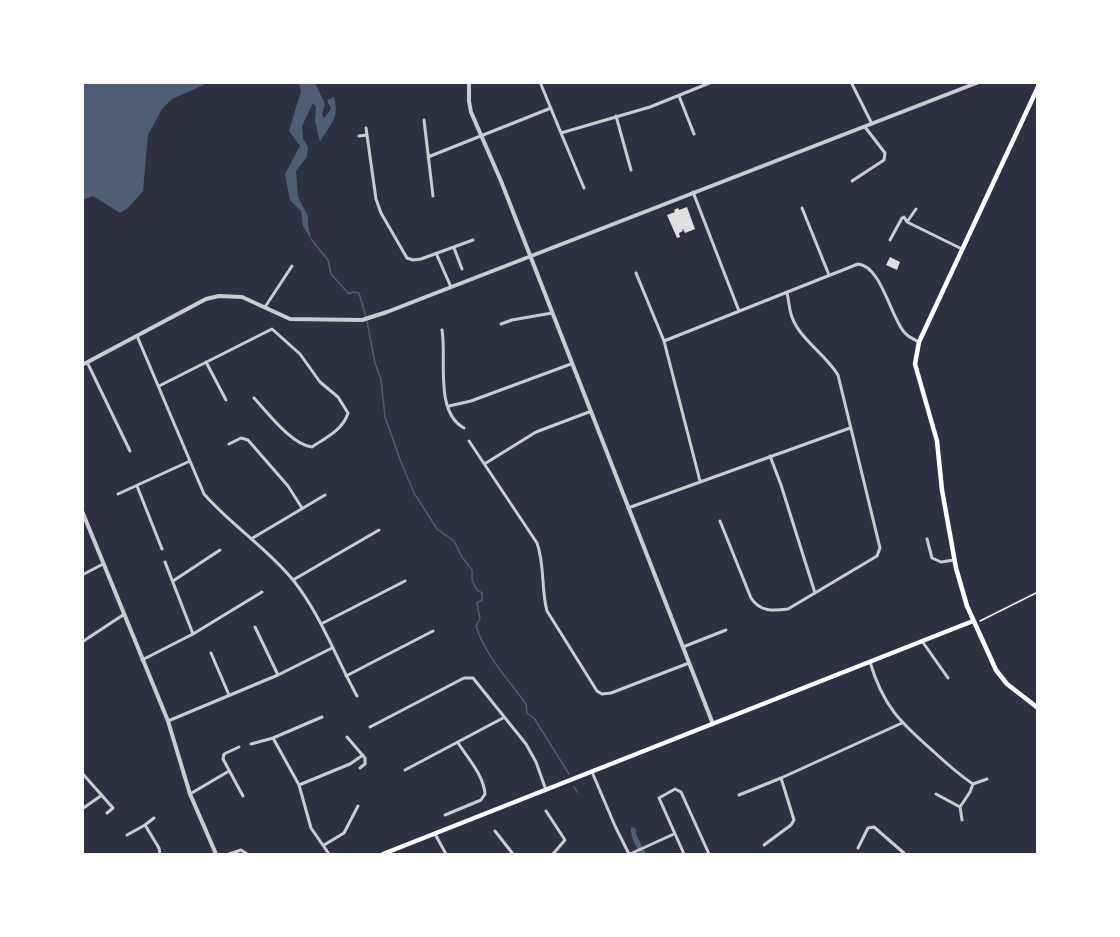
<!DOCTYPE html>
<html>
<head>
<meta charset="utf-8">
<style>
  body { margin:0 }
  #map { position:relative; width:1120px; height:937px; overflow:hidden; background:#2d3142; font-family:"Exo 2",sans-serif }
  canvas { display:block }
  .frame { position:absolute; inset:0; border:84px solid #fff; pointer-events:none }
</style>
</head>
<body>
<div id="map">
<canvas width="1120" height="937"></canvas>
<div class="frame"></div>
</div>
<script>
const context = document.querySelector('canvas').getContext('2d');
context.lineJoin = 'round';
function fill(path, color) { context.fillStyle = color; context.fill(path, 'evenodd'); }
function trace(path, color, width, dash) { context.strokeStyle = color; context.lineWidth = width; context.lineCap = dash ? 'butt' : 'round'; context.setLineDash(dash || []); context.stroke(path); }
const water = new Path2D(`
  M 83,82 L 208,83 L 172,99 L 162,109 L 148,135 L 143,191 L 128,208 L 120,213 L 93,196 L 83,200 Z
  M 299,83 L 315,83 L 325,104 L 322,114 L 324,118 L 331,109 L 327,100 L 334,97 C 340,118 330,125 320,142 L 315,121 L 316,107 L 313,103 L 302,126 L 303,139 L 308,147 L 307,157 L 296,171 L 298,197 L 308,216 L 308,225 L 311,239 L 303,226 L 301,211 L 290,200 L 285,174 L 300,146 L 289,131 L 301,91 Z
  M 633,827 L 636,829 L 636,834 L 646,854 L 640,854 C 636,847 630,836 631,828 Z`);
const stream = new Path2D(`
  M 311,239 L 328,260 L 331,274 L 349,294 L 353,292 L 359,293 L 366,317
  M 367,321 L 375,363 L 381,380 L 385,417 L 401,462 L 414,493 L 437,529 L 454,541 L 462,557 L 472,570 L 472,580 L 477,590 L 482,593 L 482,600 L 477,603 L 480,619 L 476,626 C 485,655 508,679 526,704 L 527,713 L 534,718 L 569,774
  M 574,787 L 577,792`);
const building = new Path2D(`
  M 687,207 L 695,229 L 685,233 L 683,229 L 682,229 L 683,231 L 679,233 L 680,237 L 677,238 L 667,215 L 675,212 L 674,210 L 678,208 L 679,210 Z
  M 890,257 L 900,262 L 897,270 L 886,265 Z`);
const path = new Path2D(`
  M 980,621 L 1038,592`);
const minor = new Path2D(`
  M 540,82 L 561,133 L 650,107 L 712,82
  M 851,82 L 872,124
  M 679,96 L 694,134
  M 616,116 L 631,170
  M 424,120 L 433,196
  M 366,128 L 376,199 L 381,213 L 407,258 L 413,260 L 421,259 L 473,240
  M 561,133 L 584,188
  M 359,136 L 367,135
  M 428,157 L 551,108
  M 852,181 L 884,160 L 885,153 L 865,127
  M 693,192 L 739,311
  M 802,208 L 829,275
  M 916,209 L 907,222 L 962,249
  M 890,240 L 902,218 L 904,217 L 907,222
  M 454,248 L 462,269
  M 436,253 L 451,287
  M 636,273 L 664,341
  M 265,307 L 292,266
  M 501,324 L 512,320 L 552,313
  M 442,330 C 447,357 434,412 464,428
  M 137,336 L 204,494 C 231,525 267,548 293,580 C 321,615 336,658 357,696
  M 87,362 L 130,451
  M 206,362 L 226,400
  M 159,386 L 272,329 L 300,354 L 320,382 L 338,397 L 348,413 C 343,430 325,438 312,447 C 292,445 268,413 254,398
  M 449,406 L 471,401 L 571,364
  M 469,441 L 537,543 C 545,565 541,589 547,611 L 597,691 L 602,694 L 611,693 L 689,663
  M 229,444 L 241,438 L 248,440 L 288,486 L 302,508
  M 770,456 L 781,485 L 815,593
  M 486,463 L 536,432 L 589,412
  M 700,481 L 664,341 L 858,264 C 881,266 890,315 904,332 C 908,337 913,339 919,342
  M 137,486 L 162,549
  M 118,494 L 190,461
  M 628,508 L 850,428
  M 720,521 L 751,598 C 760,612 773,611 788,609 L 877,556 L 880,548 L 838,375 C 826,355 799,338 792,317 C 789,309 789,301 787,293
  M 251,539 L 325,495
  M 927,539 L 932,558 L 941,562 L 954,560
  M 165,562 L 193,634
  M 82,575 L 103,564
  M 293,580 L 379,530
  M 173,581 L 220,550
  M 321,624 L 405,581
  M 255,627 L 278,675
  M 922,641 L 948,678
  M 82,642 L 123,615
  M 683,647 L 726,630
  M 211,653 L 229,695
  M 142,660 L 193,634 L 262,592
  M 870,662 C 883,706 900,722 933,751 C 946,763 958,774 973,784 L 970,792 L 960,807 L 936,794
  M 346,676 L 433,631
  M 168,721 L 278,675 L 332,648
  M 370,727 L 464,678 L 473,678 L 526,744 L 536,762 L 546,790
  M 347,737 L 365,758 L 365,764 L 360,768
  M 273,738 L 299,785 L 311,828 L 329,854
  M 251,744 L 273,738 L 322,717
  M 239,747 L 224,754 L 223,759 L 243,796
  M 405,770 L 503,718
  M 592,772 L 615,826 L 629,854
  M 82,773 L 113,808 L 107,813
  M 781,778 L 902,723
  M 973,784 L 987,779
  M 299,785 L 350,764 L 363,755
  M 190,794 L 229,771
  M 739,795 L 781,778 L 794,820 L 791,825 L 764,845
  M 960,807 L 962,820
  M 82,809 L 102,795
  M 546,811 L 565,840 L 553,854
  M 445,815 L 481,800 L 485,794 C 484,776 468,758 458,743
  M 145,825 L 159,848 L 160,854
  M 495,831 L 513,854
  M 435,834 L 446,854
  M 127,835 L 145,825 L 154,818
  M 324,845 L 344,833 L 358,806
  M 858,848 L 868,828 L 874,827 L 905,854
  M 229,854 L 241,850 L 247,854
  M 630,854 L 674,834
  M 684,854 L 659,798 L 675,789 L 681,792 L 709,854`);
const tertiary = new Path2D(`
  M 469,82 L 469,101 L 471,112 L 501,181 L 713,724
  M 82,365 L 206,299 L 219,296 L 242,297 L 290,319 L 362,320 L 387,312 L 979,82
  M 82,511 L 168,721 L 190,794 L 216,854`);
const secondary = new Path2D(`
  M 1038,87 L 919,342 L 915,364 L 937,441 L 942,490 L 956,568 L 967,606 L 996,670 L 1007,684 L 1038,708
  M 383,854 L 973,621`);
fill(water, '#4f5d75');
trace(stream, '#4f5d75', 1.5);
fill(building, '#e0e0e3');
trace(path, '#fff', 1.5);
trace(minor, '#caccd0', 3);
trace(tertiary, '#caccd0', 4);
trace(secondary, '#fff', 4.5);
</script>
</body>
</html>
